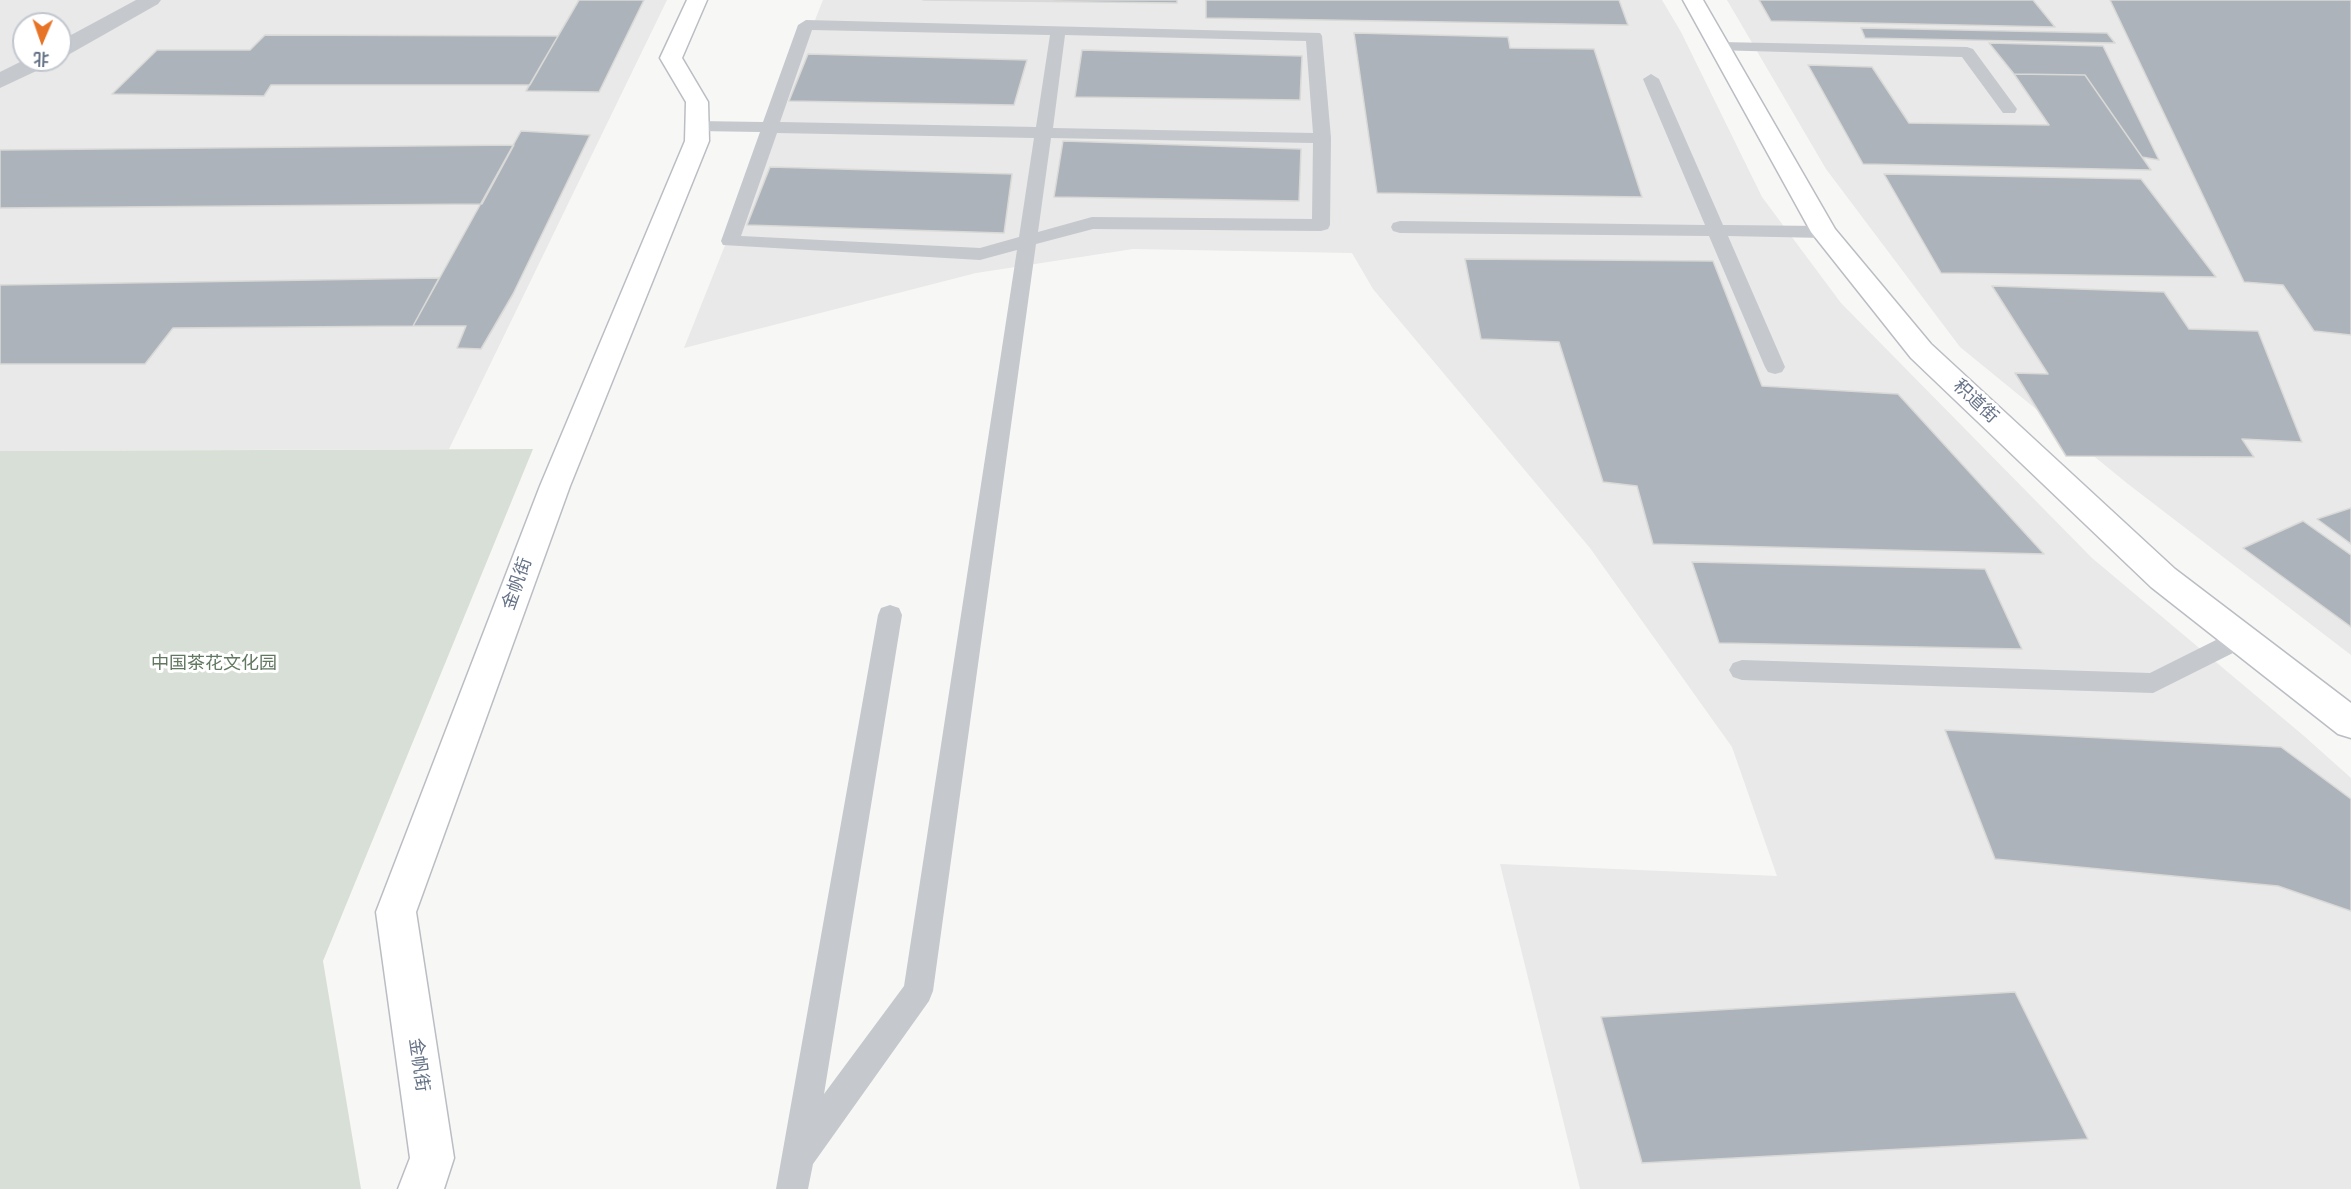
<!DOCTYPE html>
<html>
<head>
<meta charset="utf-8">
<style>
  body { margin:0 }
  #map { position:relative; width:2351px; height:1189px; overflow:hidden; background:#f7f8f5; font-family:Poppins,"Noto Sans SC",sans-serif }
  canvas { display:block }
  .north { position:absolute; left:12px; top:12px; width:60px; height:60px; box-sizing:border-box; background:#fff; border:2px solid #c2c7cf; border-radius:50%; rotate:182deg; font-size:16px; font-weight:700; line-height:24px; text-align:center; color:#667387 }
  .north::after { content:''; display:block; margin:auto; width:21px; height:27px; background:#e77326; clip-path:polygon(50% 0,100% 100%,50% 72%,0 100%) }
</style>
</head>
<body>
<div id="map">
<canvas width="2351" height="1189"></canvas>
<div class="north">北</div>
</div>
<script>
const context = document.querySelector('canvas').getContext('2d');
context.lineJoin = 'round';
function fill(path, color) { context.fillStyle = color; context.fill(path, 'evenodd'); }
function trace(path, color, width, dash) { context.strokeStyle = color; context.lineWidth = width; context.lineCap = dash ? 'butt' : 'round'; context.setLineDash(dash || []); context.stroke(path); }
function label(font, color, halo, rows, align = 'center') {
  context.font = font + ' Poppins,"Noto Sans SC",sans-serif'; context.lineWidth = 6; context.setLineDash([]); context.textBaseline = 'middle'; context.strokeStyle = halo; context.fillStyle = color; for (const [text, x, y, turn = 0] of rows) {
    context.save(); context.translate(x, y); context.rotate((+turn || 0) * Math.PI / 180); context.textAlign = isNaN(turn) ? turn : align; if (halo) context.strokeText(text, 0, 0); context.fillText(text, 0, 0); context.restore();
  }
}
const built = new Path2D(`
  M 0,0 L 667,0 L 449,449 L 0,451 ZM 24,24 L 60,24 L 60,60 L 24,60 Z
  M 823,0 L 1662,0 L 1681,32 L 1762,197 L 1841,303 L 2092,558 L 2304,736 L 2351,778 L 2351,1189 L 1580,1189 L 1500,864 L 1777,876 L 1732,747 L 1590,548 L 1373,289 L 1352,253 L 1133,249 L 976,273 L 684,348 Z
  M 1727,0 L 2351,0 L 2351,655 L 2128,484 L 1960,347 L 1826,169 Z`);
const green = new Path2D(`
  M 533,449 L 323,961 L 361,1189 L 0,1189 L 0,451 Z`);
const building = new Path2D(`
  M 579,0 L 644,0 L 599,92 L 526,91 Z
  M 923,0 L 1177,0 L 1177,3 Z
  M 1206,0 L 1619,0 L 1628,25 L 1206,18 Z
  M 1759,0 L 2033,0 L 2055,27 L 1771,21 Z
  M 2110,0 L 2351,0 L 2351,335 L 2314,331 L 2283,285 L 2244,282 Z
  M 1861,28 L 2107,33 L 2115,43 L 1865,38 Z
  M 1354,33 L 1508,37 L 1510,48 L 1594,49 L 1642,197 L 1377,193 Z
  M 265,35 L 558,36 L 530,85 L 271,85 L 264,96 L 112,94 L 157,50 L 250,50 Z
  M 1989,43 L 2103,46 L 2159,160 L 2142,157 L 2085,75 L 2014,74 Z
  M 1082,50 L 1302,56 L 1300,100 L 1075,97 Z
  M 808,54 L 1027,60 L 1014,105 L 789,101 Z
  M 1808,65 L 1872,67 L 1909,123 L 2049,125 L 2014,74 L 2085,75 L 2151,170 L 1863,164 Z
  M 521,131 L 590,135 L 513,294 L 481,349 L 457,348 L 466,326 L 413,326 Z
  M 1063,141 L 1301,149 L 1299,201 L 1054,197 Z
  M 514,145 L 482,204 L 0,208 L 0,150 Z
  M 770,167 L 1012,174 L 1004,233 L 747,225 Z
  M 1884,174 L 2141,179 L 2216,277 L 1941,273 Z
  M 1465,259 L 1713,261 L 1762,386 L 1898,394 L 2044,554 L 1653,544 L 1637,486 L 1603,482 L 1559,342 L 1481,339 Z
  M 439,278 L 413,326 L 173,328 L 145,364 L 0,364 L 0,285 Z
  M 1992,286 L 2164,292 L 2189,329 L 2258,331 L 2302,442 L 2242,439 L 2254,457 L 2066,456 L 2015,373 L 2048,374 Z
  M 2351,508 L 2351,544 L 2317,519 Z
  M 2303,521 L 2351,555 L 2351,627 L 2243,548 Z
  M 1692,562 L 1985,569 L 2022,649 L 1719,643 Z
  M 1945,730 L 2281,747 L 2351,799 L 2351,911 L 2278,886 L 1995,859 Z
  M 2015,992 L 2088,1139 L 1642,1163 L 1601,1017 Z`);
const lane = new Path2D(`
  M 806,20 L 1320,33 L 1322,36 L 1331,138 L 1330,225 L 1328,229 L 1321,231 L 1093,229 L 1036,244 L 933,991 L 929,1001 L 813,1164 L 808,1189 L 776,1189 L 878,615 L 881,608 L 890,605 L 899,608 L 902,615 L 824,1094 L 904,986 L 1017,250 L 980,260 L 723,245 L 721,241 L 760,132 L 697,131 L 691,130 L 688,126 L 691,122 L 697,121 L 763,122 L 798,25 ZM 812,30 L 1050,35 L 1036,127 L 780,122 ZM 1065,35 L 1306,41 L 1313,133 L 1053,128 ZM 777,133 L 1034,138 L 1019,237 L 980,248 L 741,236 ZM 1051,138 L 1313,143 L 1312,219 L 1092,217 L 1038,232 Z
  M 1720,42 L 1967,47 L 1973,49 L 2017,109 L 2015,113 L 2003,113 L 1962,57 L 1714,50 L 1712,47 Z
  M 1651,74 L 1659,79 L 1723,225 L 1824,226 L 1831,228 L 1833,232 L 1831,236 L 1824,238 L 1728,236 L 1785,367 L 1782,372 L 1775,374 L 1768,372 L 1765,367 L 1709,236 L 1400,233 L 1393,231 L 1391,227 L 1393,223 L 1400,221 L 1705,225 L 1643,79 Z
  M 2240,628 L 2249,631 L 2252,638 L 2249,645 L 2153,693 L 1742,680 L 1733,677 L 1729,670 L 1733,663 L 1742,660 L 2150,673 Z`);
const street = new Path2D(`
  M 136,0 L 161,0 L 158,4 L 68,55 L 60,57 L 60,41 Z
  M 24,60 L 52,60 L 49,65 L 0,88 L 0,72 Z`);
const secondary = new Path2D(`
  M 687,0 L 707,0 L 682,58 L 708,102 L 709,141 L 570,486 L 416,912 L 454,1158 L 444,1189 L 398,1189 L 410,1158 L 376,912 L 540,486 L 685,141 L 686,102 L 660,58 Z
  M 1683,0 L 1703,0 L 1835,229 L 1931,344 L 2175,569 L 2351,703 L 2351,738 L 2338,734 L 2151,587 L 1911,358 L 1811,232 Z`);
const streetNames = [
  ["积道街",1975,402,43],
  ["金帆街",518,584,-70],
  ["金帆街",418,1065,82]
];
const parkNames = [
  ["中国茶花文化园",214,664]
];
fill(built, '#e8e9e8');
fill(green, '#d8dfd6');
fill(building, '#acb3ba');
trace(building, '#d9d9d7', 1.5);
trace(secondary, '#babdc3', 3);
fill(lane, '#c5c8cc');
fill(street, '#c5c8cc');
fill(secondary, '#fff');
label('18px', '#667387', '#fff', streetNames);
label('18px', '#627861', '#fff', parkNames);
</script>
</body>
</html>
